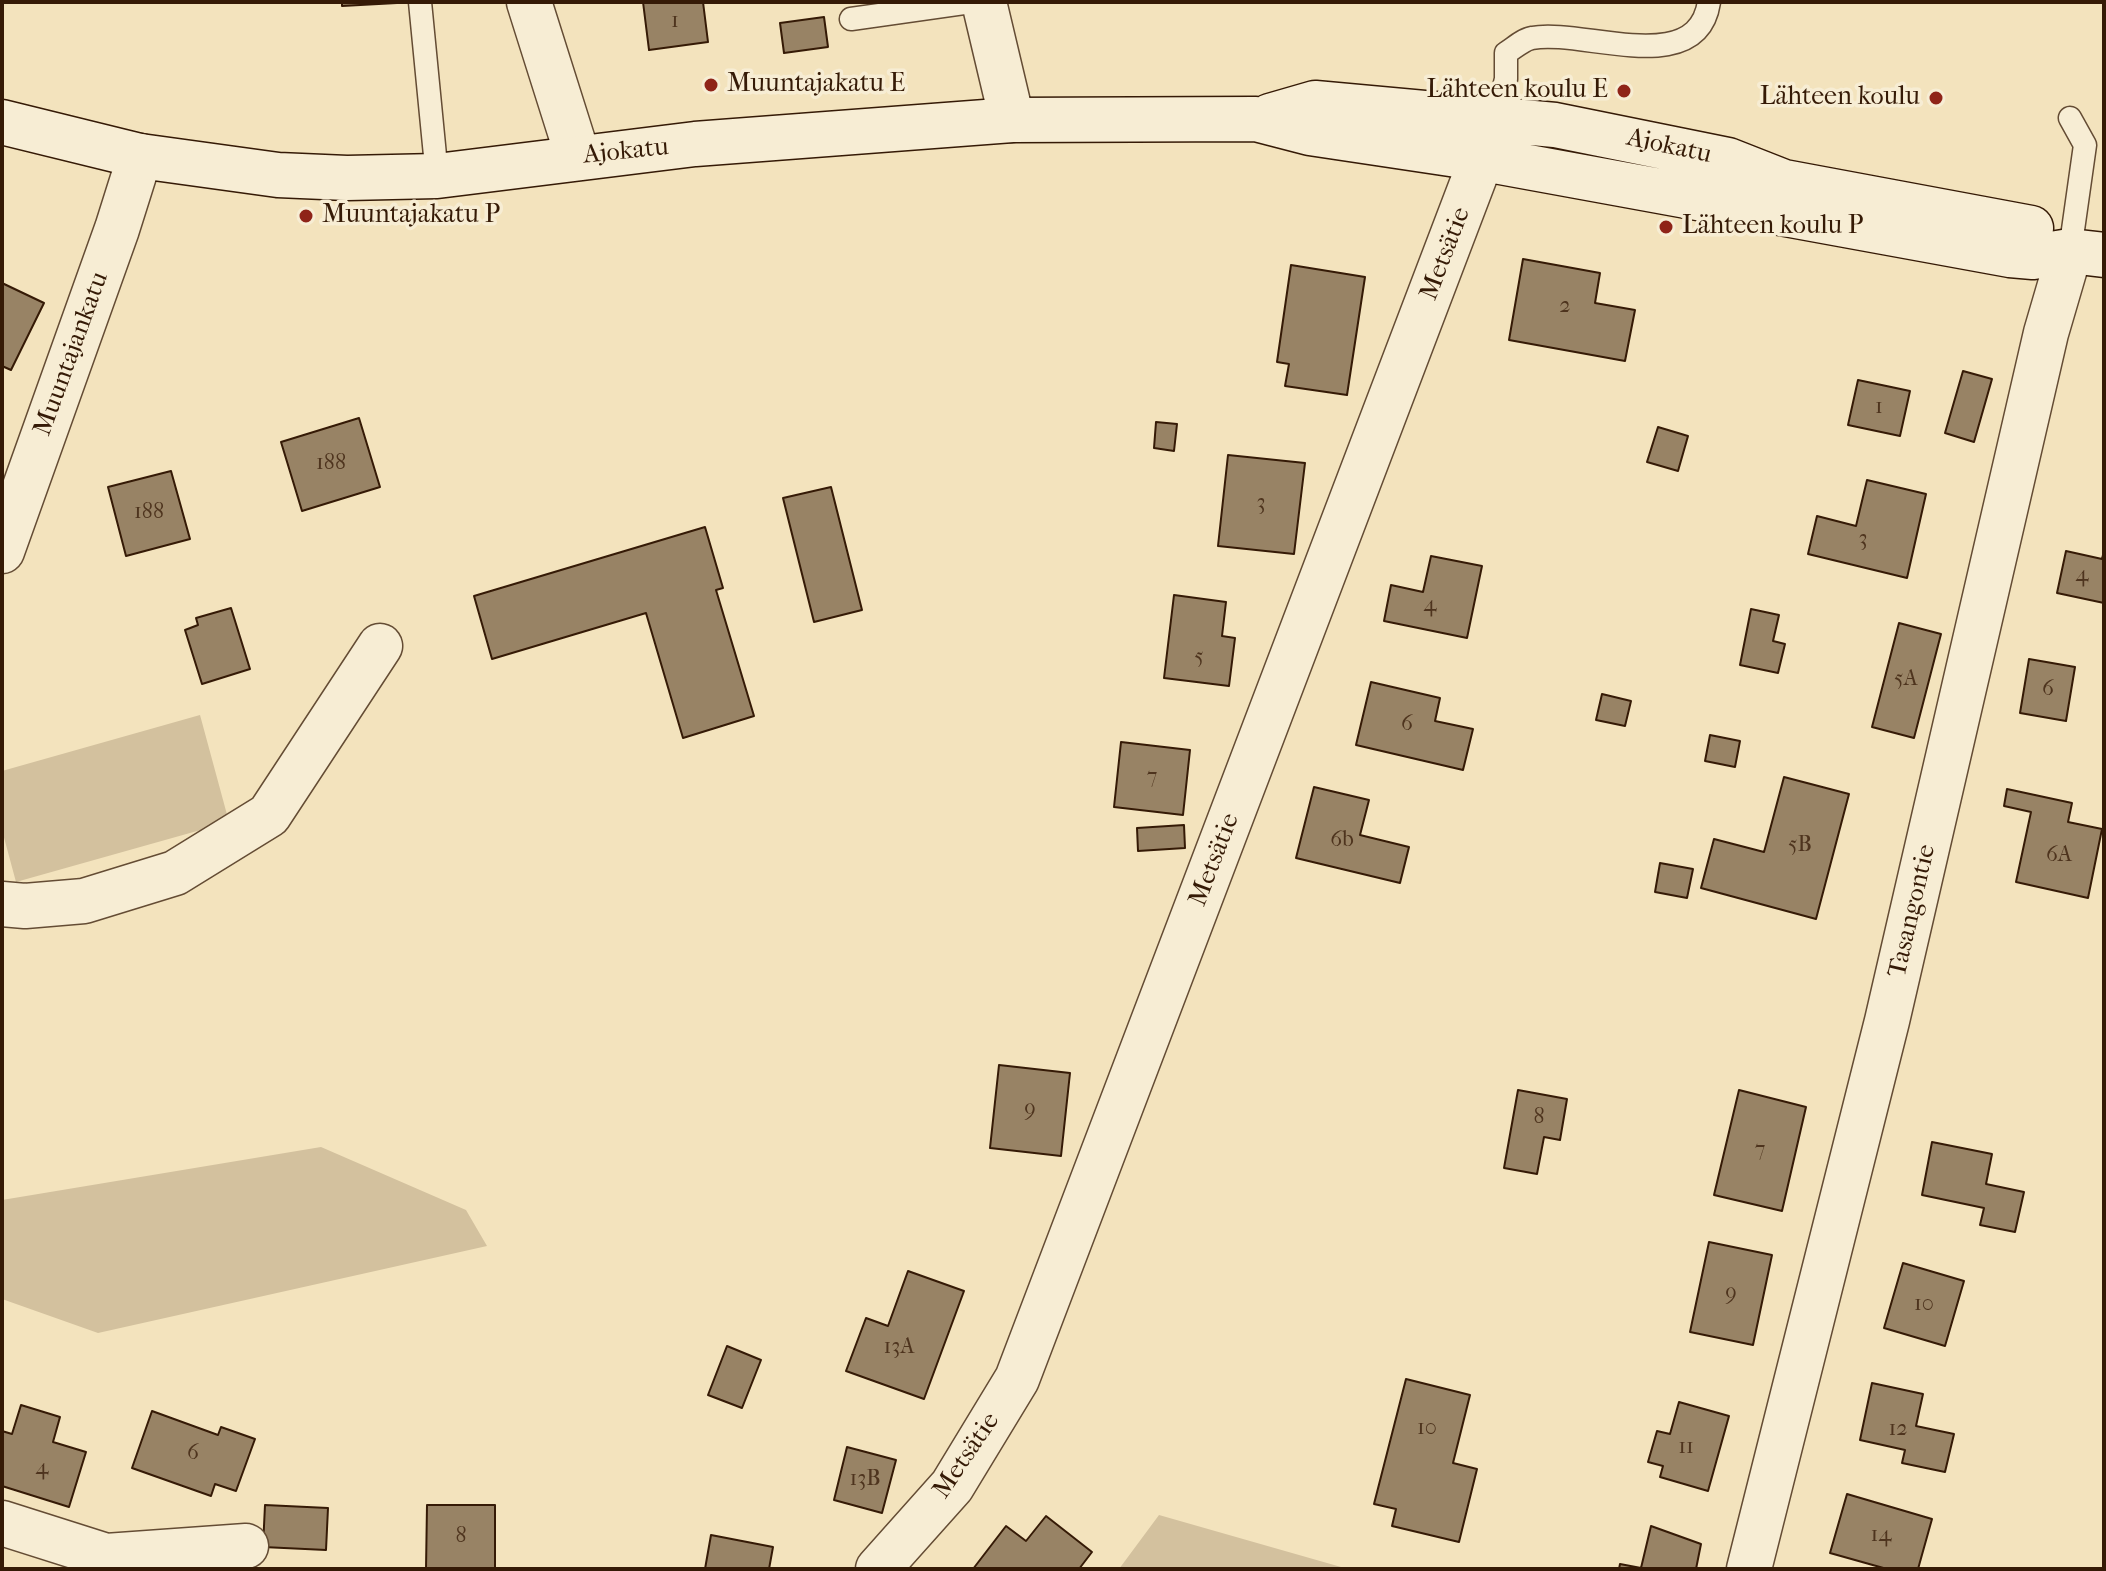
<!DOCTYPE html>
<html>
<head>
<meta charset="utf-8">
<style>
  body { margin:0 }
  #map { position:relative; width:2106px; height:1571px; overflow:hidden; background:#f3e3bd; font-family:"IM FELL French Canon",serif }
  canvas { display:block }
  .frame { position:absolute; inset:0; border:4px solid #351a06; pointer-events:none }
</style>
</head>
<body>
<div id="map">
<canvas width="2106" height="1571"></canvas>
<div class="frame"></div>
</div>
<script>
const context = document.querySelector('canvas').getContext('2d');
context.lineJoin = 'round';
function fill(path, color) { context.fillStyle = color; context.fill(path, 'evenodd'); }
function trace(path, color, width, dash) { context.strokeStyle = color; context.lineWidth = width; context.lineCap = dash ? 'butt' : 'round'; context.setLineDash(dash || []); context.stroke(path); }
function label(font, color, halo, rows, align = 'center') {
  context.font = font + ' "IM FELL French Canon",serif'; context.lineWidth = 7; context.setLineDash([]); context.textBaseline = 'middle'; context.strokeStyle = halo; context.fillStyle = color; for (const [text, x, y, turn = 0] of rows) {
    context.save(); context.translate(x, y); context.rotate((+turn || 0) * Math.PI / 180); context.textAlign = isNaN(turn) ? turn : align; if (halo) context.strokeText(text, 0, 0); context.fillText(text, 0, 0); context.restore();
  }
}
const green = new Path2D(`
  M 200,715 L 229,822 L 16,882 L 2,830 L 2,771 Z
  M 321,1147 L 466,1210 L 487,1246 L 98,1333 L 2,1299 L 2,1200 Z
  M 1159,1515 L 1348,1569 L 1119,1569 Z`);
const building = new Path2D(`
  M 342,2 L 397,2 L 397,3 L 342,6 Z
  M 643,2 L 703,2 L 708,42 L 649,50 Z
  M 824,17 L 828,47 L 784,53 L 780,23 Z
  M 1523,259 L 1600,273 L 1595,303 L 1635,310 L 1625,361 L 1509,340 Z
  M 1291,265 L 1365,277 L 1347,395 L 1285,386 L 1289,364 L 1277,362 Z
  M 2,283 L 44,303 L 11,370 L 2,366 Z
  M 1963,371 L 1992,379 L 1974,442 L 1945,433 Z
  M 1858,380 L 1910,391 L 1900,436 L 1848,425 Z
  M 359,418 L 380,487 L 302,511 L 281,442 Z
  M 1156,422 L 1177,424 L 1174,451 L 1154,448 Z
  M 1658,427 L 1688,436 L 1678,471 L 1647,462 Z
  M 1228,455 L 1305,463 L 1294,554 L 1218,546 Z
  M 171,471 L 190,539 L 126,556 L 108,487 Z
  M 1867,480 L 1926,494 L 1907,578 L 1808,554 L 1817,516 L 1856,526 Z
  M 831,487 L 862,610 L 814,622 L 783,498 Z
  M 705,527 L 723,588 L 716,590 L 754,716 L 683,738 L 646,613 L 492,659 L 474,596 Z
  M 2066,551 L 2102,559 L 2104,551 L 2104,603 L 2057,593 Z
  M 1431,556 L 1482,566 L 1467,638 L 1384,621 L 1391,585 L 1423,592 Z
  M 1174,595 L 1226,602 L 1222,636 L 1235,638 L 1229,686 L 1164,678 Z
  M 231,608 L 250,669 L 202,684 L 185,630 L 198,625 L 196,618 Z
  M 1751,609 L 1779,615 L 1773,641 L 1785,644 L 1778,673 L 1740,665 Z
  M 1899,623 L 1941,634 L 1914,738 L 1872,727 Z
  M 2029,659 L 2075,667 L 2066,721 L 2020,713 Z
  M 1371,682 L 1440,698 L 1435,721 L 1473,729 L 1463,770 L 1356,745 Z
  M 1602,694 L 1631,701 L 1625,726 L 1596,720 Z
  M 1710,735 L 1740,741 L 1735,767 L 1705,761 Z
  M 1121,742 L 1190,750 L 1183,815 L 1114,807 Z
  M 1784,777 L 1849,794 L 1816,919 L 1701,888 L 1714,839 L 1764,852 Z
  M 1314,787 L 1369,800 L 1360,835 L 1409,847 L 1400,883 L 1296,858 Z
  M 2007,789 L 2072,803 L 2068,822 L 2102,829 L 2088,898 L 2016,882 L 2031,812 L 2004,806 Z
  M 1184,825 L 1185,848 L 1138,851 L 1137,828 Z
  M 1660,863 L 1693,869 L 1687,898 L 1655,892 Z
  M 999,1065 L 1070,1073 L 1061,1156 L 990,1148 Z
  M 1518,1090 L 1567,1099 L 1560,1140 L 1544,1137 L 1537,1174 L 1504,1168 Z
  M 1739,1090 L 1806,1107 L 1782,1211 L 1714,1195 Z
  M 1932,1142 L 1992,1154 L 1986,1184 L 2024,1192 L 2015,1232 L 1980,1225 L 1984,1208 L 1922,1195 Z
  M 1709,1242 L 1772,1255 L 1753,1345 L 1690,1332 Z
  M 1903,1263 L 1964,1281 L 1945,1346 L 1884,1328 Z
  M 908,1271 L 964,1291 L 924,1399 L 846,1371 L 866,1318 L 888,1326 Z
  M 727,1346 L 761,1360 L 742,1408 L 708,1395 Z
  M 1406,1379 L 1470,1395 L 1453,1463 L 1477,1469 L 1459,1542 L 1392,1526 L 1396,1509 L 1374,1504 Z
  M 1872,1383 L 1923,1394 L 1916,1426 L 1954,1434 L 1945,1472 L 1902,1463 L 1905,1450 L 1860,1440 Z
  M 1679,1402 L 1729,1416 L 1708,1491 L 1660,1477 L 1663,1466 L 1648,1462 L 1657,1431 L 1670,1434 Z
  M 21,1405 L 60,1417 L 53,1442 L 86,1452 L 69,1507 L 2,1486 L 2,1431 L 12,1434 Z
  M 152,1411 L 218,1435 L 221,1427 L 255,1439 L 236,1491 L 215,1484 L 211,1496 L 132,1468 Z
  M 847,1447 L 896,1460 L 882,1513 L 834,1500 Z
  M 1847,1494 L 1932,1519 L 1918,1569 L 1887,1569 L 1830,1553 Z
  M 265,1505 L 328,1508 L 326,1550 L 263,1547 Z
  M 427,1505 L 495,1505 L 495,1569 L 426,1569 Z
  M 1046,1516 L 1092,1552 L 1079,1569 L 973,1569 L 1006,1526 L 1026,1541 Z
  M 1651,1526 L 1701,1544 L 1696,1569 L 1619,1569 L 1620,1564 L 1641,1568 Z
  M 711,1535 L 773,1547 L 769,1569 L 705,1569 Z`);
const lane = new Path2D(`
  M 420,2 L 437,176
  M 851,19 L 971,2
  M 2070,118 L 2085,145 L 2070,251
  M 1496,119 L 1506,79 L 1506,53 C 1514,48 1524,39 1532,38 C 1582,28 1697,80 1709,2`);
const street = new Path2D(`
  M 529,2 L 578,157
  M 984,2 L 1012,120
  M 2,551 L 117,229 L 140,156
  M 2,904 L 25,906 L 84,901 L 175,873 L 269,815 L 380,646
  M 2,1523 L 106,1556 L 246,1546
  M 878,1569 L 952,1486 L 1017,1379 L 1494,126
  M 1749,1569 L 1887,1021 L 2046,333 L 2070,251`);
const secondary = new Path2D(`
  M 1270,116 L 1315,103 L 1555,125 L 1728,160 L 1784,182 L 2031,228
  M 2,122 L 140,156 L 278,175 L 347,178 L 437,176 L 695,144 L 1012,120 L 1256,119 L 1310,133 L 1484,159 L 2010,255 L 2033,257 L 2070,251 L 2104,255`);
const markers = [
  [711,85,8,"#8f2418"],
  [1624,91,8,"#8f2418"],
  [1936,98,8,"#8f2418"],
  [306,216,8,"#8f2418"],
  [1666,227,8,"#8f2418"]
];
const numberNames = [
  ["1",675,22],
  ["2",1565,307],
  ["1",1879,408],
  ["188",331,464],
  ["3",1261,504],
  ["188",149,513],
  ["3",1863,540],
  ["4",2082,576],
  ["4",1430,606],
  ["5",1199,658],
  ["5A",1906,680],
  ["6",2048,690],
  ["6",1407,725],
  ["7",1152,778],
  ["6b",1342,841],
  ["5B",1800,846],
  ["6A",2059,856],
  ["9",1030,1110],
  ["8",1539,1118],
  ["7",1760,1151],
  ["9",1731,1294],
  ["10",1924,1305],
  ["13A",899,1348],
  ["10",1427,1429],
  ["12",1898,1430],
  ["11",1686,1448],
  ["6",193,1454],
  ["4",42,1469],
  ["13B",865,1480],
  ["14",1881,1536],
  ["8",461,1537]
];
const poiNames = [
  ["Muuntajakatu E",727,85],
  ["Lähteen koulu E",1608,91,"right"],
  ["Lähteen koulu",1920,98,"right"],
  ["Muuntajakatu P",322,216],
  ["Lähteen koulu P",1682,227]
];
const streetNames = [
  ["Ajokatu",1669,147,12],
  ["Ajokatu",626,152,-6],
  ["Metsätie",1446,254,-69],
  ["Muuntajankatu",72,354,-70],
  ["Metsätie",1215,860,-69],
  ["Tasangontie",1913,911,-77],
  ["Metsätie",967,1456,-56]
];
fill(green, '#d3c19e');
fill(building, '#988365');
trace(building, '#351a06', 2);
trace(lane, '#644c34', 25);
trace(street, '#644c34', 47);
trace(secondary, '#351a06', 47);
trace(lane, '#f7edd4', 22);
trace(street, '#f7edd4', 44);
trace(secondary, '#f7edd4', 44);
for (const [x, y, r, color] of markers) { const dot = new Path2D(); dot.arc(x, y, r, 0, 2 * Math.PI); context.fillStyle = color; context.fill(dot); trace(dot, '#f7edd4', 3); }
label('22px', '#4e341e', null, numberNames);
label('26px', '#351a06', '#f7edd4', poiNames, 'left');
label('26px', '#351a06', '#f7edd4', streetNames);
</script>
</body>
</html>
